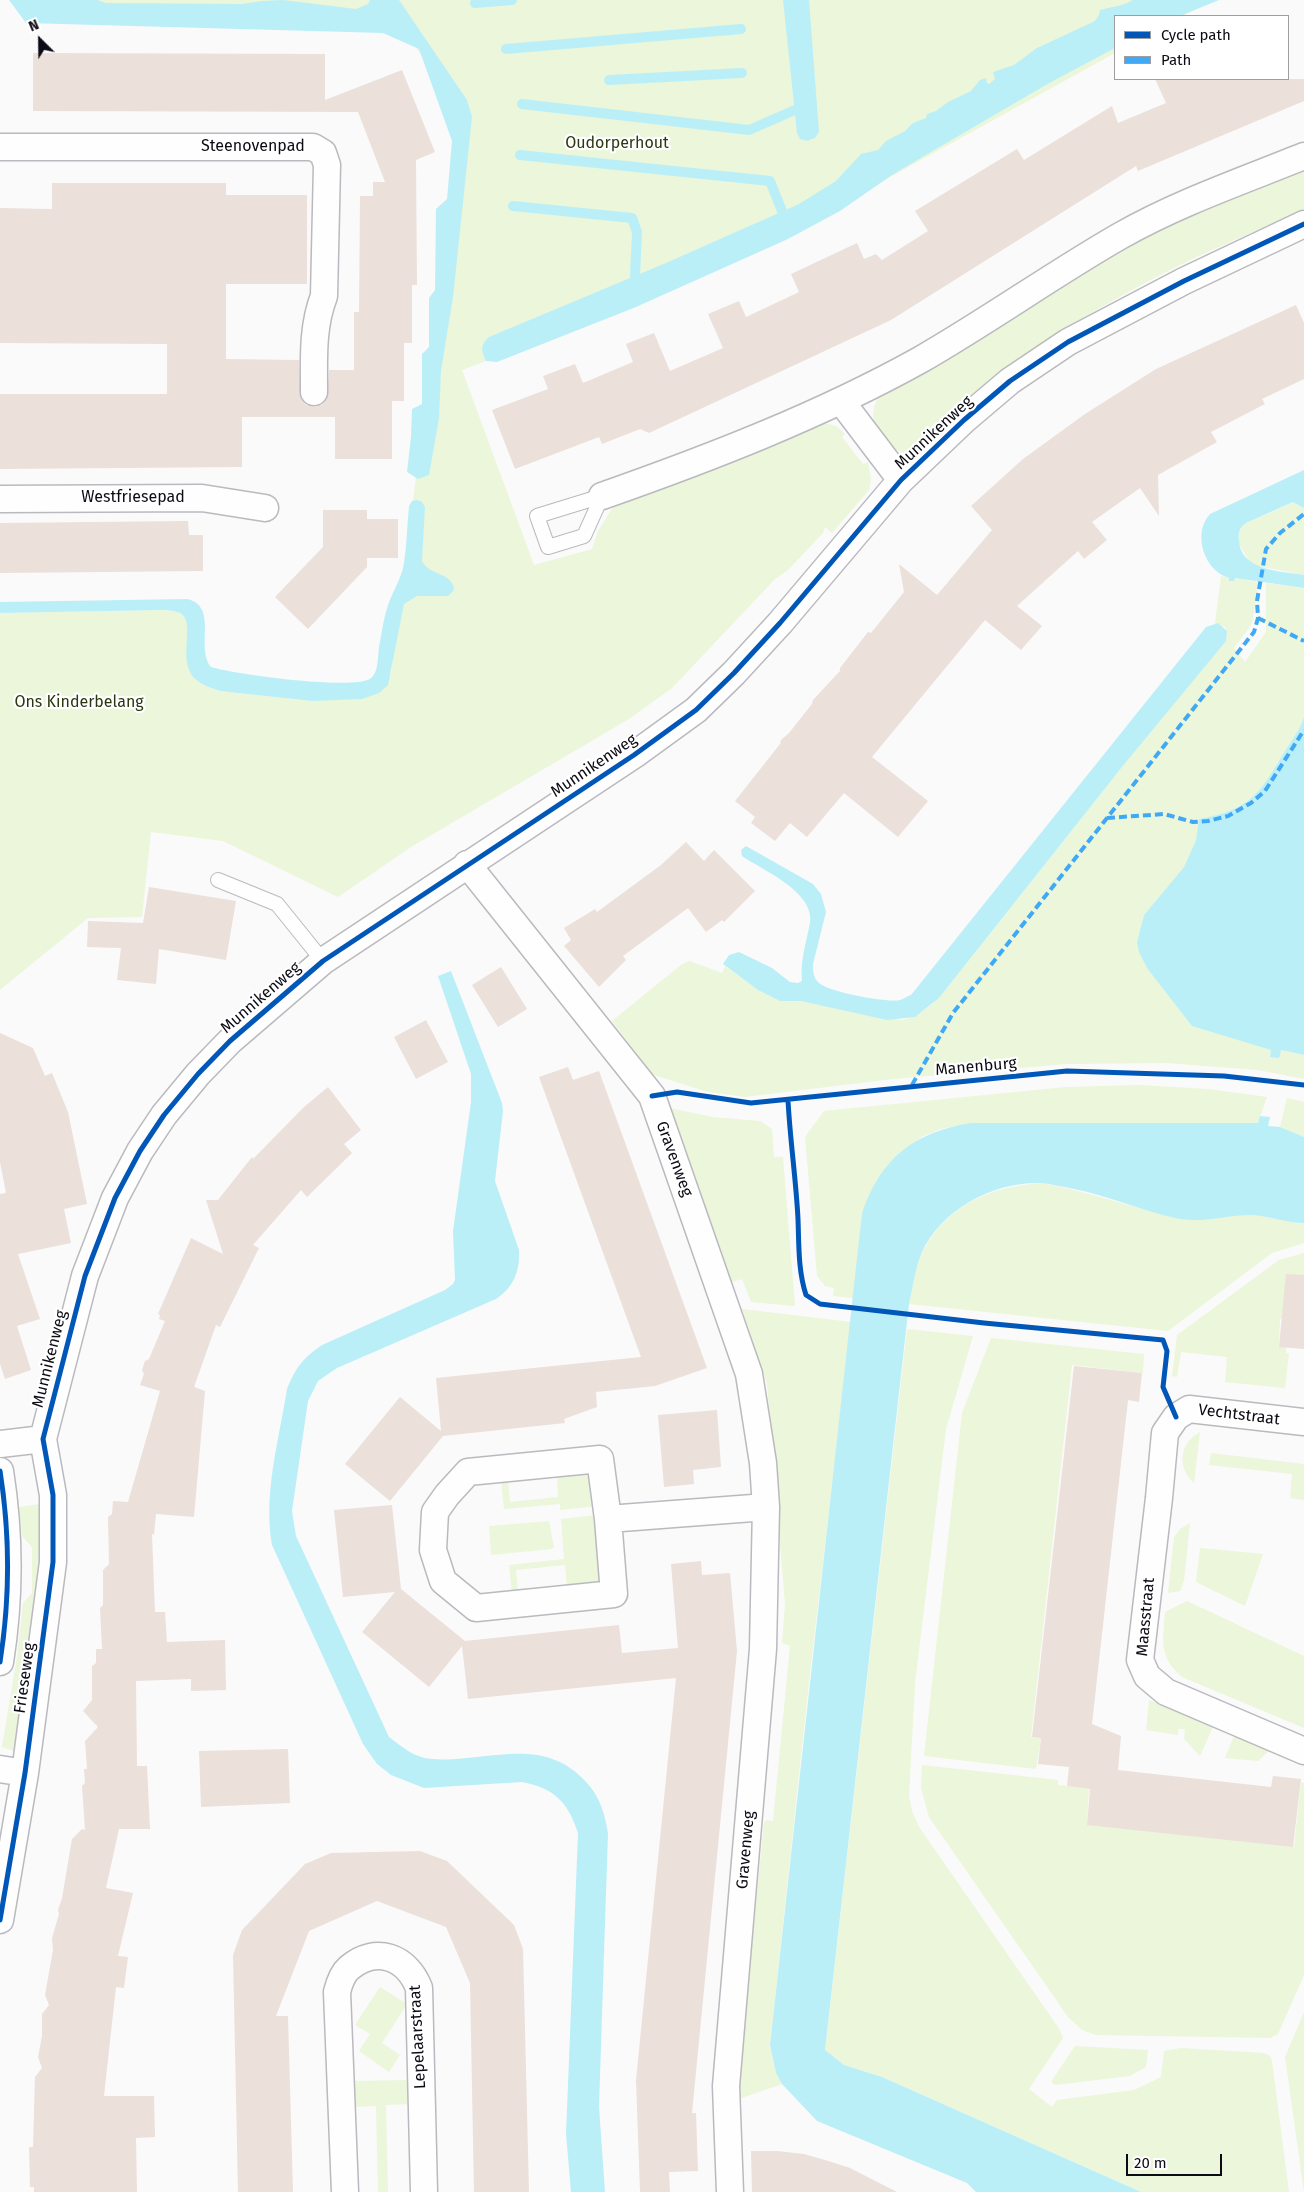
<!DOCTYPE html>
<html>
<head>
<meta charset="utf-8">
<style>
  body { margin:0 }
  #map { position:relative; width:1304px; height:2192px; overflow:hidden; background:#fafafa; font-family:"Fira Sans",sans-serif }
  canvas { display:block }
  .legend { position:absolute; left:1114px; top:15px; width:175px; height:65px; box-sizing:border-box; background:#fff; border:1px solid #9e9da1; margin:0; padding:6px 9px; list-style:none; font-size:15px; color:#0c0a14 }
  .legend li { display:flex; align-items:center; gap:10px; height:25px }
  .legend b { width:25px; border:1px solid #9e9da1 }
  .north { position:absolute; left:15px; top:15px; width:50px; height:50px; -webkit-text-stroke:4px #fff; paint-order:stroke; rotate:337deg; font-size:14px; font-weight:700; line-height:20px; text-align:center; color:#0c0a14 }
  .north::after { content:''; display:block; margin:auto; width:18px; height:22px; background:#0c0a14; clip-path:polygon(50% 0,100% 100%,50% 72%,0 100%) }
  .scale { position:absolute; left:1126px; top:2154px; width:96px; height:22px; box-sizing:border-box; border:2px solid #0c0a14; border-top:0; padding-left:6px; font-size:15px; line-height:18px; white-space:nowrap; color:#0c0a14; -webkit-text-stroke:4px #fff; paint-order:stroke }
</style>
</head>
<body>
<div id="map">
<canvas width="1304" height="2192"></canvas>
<ul class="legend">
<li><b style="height:6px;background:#0057b8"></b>Cycle path</li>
<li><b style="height:6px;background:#3fa9f5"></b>Path</li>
</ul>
<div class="north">N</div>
<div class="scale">20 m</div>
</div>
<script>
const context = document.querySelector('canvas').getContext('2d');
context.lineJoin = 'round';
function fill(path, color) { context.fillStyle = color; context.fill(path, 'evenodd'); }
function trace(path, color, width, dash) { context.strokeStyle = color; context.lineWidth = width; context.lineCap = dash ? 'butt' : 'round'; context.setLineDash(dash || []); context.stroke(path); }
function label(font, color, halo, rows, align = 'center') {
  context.font = font + ' "Fira Sans",sans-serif'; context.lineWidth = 4.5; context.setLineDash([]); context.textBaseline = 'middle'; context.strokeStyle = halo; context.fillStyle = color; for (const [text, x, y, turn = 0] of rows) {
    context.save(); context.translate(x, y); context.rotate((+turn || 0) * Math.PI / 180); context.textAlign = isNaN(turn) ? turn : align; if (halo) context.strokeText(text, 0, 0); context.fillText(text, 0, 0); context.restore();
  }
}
const green = new Path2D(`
  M 32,0 L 1212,0 L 1183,16 L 1115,16 L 1115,53 L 805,224 L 483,354 L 486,361 L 462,370 L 534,565 L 592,549 L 598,531 L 616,502 L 820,422 L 836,426 L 845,434 L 842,437 L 863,464 L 868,462 L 871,480 L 869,490 L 832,533 L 825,527 L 823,533 L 788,570 L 775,579 L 672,688 L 629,719 L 411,847 L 338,897 L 223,841 L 151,832 L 142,917 L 88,918 L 0,990 L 0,613 L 164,610 C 169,610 175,611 180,613 C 197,622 179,663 195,679 C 202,685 211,688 220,691 L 312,701 L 391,673 L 460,130 L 443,87 L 396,18 Z
  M 1304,167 L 1304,209 C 1247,235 1187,259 1132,290 C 1049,335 973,388 904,453 C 877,445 863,416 882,392 L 1129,241 Z
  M 1294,502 L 1304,508 L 1304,575 L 1253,565 L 1249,561 L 1238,542 L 1239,533 L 1242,525 Z
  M 1221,576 L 1229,578 L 1230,581 L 1234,581 L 1235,578 L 1259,582 L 1252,624 L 1234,648 L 1245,662 L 1266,632 L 1266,583 L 1304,588 L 1304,717 C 1299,732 1291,741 1283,754 C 1259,795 1249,810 1200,819 L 1196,840 L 1184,867 L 1144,915 L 1137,942 L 1271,1050 L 1270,1057 L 1280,1050 L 1304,1055 L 1304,1079 L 1258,1070 L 1167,1063 L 1066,1064 L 893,1079 L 745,1097 L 708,1092 L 654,1075 L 647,1071 L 641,1059 L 612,1021 L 682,964 L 690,961 L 722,973 L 725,966 L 758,990 L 780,1001 L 801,1001 L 902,1020 C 918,1017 927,1008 939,998 L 1122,767 L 1225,641 L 1227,631 L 1225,627 L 1215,623 Z
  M 1139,1085 L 1208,1089 L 1267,1097 L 1258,1123 L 970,1123 L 941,1129 L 923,1136 L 899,1154 L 886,1167 L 862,1213 L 854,1298 L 833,1296 L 834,1288 L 825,1286 L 817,1276 L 805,1137 L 824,1111 L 1066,1087 Z
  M 1287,1098 L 1304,1102 L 1304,1137 L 1280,1127 Z
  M 670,1108 L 712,1117 L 760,1121 L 772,1129 L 774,1157 L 783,1157 L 795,1306 L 751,1302 L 742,1279 L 732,1282 L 670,1113 Z
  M 1041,1183 C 1088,1191 1132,1208 1179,1218 C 1205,1224 1229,1213 1255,1215 C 1272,1217 1287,1223 1304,1223 L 1304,1243 L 1272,1253 L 1168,1331 L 909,1304 C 913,1287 914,1267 923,1251 C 948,1204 990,1187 1041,1183 Z
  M 1304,1253 L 1304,1321 L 1280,1319 L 1279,1346 L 1286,1347 L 1286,1353 L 1289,1353 L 1285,1388 L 1225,1382 L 1227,1357 L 1181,1352 L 1177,1377 L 1172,1376 L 1177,1335 L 1279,1260 Z
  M 742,1309 L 851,1322 L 809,1682 L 770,2045 L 776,2073 L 782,2084 L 739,2099 L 739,2076 L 764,1823 L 766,1820 L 773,1821 L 790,1646 L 782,1643 L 785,1604 L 767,1384 Z
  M 907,1329 L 973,1336 L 946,1429 L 915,1683 L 909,1796 L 912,1811 L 919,1827 L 1058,2027 L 1063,2038 L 1029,2089 L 1052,2107 L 1057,2100 L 1134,2090 L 1161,2077 L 1164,2051 L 1181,2048 L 1264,2053 L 1270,2056 L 1272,2061 L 1289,2192 L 1141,2192 L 882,2077 L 844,2065 L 825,2050 Z
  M 991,1338 L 1144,1354 L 1143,1373 L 1072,1365 L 1031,1737 L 1041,1738 L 1036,1769 L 924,1756 L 962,1413 Z
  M 1200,1432 L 1194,1483 C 1177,1468 1179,1443 1200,1432 Z
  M 1211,1453 L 1304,1464 L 1304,1500 L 1290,1498 L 1292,1474 L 1209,1465 Z
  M 589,1471 L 597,1506 L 560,1510 L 560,1504 L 504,1509 L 501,1479 L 508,1480 L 510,1502 L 558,1497 L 557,1475 Z
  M 40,1504 L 40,1575 L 17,1752 L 2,1747 L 17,1657 L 23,1603 L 32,1593 L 32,1547 L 22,1536 L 19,1507 Z
  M 598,1515 L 600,1584 L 567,1586 L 565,1565 L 516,1570 L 518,1592 L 512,1594 L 509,1565 L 564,1559 L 561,1519 Z
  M 549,1521 L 554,1547 L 552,1549 L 491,1555 L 489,1526 Z
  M 1190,1523 L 1184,1581 L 1180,1591 L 1168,1593 L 1174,1537 L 1180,1529 Z
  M 1200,1548 L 1263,1554 L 1245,1606 L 1196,1582 Z
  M 1187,1601 L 1304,1656 L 1304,1728 L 1182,1677 C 1158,1656 1163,1641 1165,1612 Z
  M 1149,1700 L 1213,1727 L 1200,1756 L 1184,1739 L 1185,1729 L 1178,1729 L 1178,1735 L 1146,1730 Z
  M 1234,1736 L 1269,1751 L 1258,1761 L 1225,1758 Z
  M 922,1765 L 1058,1780 L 1058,1785 L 1089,1789 L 1087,1824 L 1294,1847 L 1301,1782 L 1304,1783 L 1304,1975 L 1278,2034 L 1270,2038 L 1096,2035 L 1082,2030 L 1068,2017 L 929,1817 L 921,1788 Z
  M 380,1987 L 407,2004 L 382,2043 L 400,2055 L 389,2072 L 359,2051 L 370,2034 L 355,2025 Z
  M 1304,2012 L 1304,2192 L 1285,2057 Z
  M 1075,2046 L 1148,2050 L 1146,2067 L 1130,2076 L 1055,2085 L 1051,2082 Z
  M 410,2080 L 409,2104 L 386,2105 L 388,2192 L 378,2192 L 376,2106 L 353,2107 L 352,2081 Z`);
const water = new Path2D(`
  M 9,0 L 97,0 L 106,3 L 242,4 L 262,1 L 283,0 L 356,9 L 368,4 L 370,0 L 399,0 L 467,100 L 472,117 L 453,297 L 441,371 L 439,418 L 429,475 L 418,479 L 407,472 L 411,437 L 412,409 L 422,404 L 422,354 L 429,347 L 429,298 L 435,290 L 436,209 L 447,199 L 452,141 L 419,49 L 383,33 L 26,23 Z
  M 783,0 L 809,0 L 819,132 L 815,138 L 807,141 L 800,139 L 797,133 Z
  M 1133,0 L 1219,0 L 1180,16 L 1115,16 L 1115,48 L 1051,82 L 924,156 L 892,175 L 840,211 L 788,239 L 636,307 L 497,362 L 486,361 C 481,351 480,345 489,337 L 666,263 L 799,204 L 836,181 L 861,154 L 878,150 L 886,141 L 905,131 L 913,123 L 926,118 L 927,114 L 936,111 L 948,102 L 971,91 L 980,80 L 986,78 L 987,83 L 989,84 L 995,79 L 993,72 L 1014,65 L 1037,48 L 1095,21 L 1099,15 L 1100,10 C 1110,7 1124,6 1133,0 Z
  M 1304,470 L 1304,508 L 1293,502 L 1246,523 C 1239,527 1238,534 1239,541 C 1241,571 1281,571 1304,575 L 1304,588 L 1235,578 L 1234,581 L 1229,581 L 1229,578 C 1204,571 1192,533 1210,514 Z
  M 417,500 L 422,502 L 425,507 L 422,561 C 429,576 453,572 454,590 L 448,596 L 417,596 L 404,604 L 388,685 L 379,693 L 362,699 L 312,701 L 220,691 C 211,688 202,685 195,679 C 176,660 197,622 180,613 C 175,611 169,610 164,610 L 0,613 L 0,602 L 187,599 C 219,606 195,647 211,667 C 233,674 356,691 371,678 C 380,671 377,652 380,642 C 382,630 384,617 388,605 C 393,591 402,577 404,563 C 407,544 407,525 409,506 L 412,501 Z
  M 1218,623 L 1227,631 L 1226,641 L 1122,767 L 939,998 L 915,1017 L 887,1020 L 801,1001 L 780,1001 L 758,990 L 723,964 L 729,955 L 739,952 L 772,968 L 790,982 L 798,983 L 802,981 C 800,961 806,943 810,923 C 815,892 764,871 742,856 L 741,850 L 746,846 L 813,884 L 821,894 L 826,912 L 813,964 C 813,970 813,977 818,982 C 827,992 887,1003 900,1000 C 904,999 907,996 911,995 L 1206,627 Z
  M 1304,717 L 1304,1055 L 1281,1050 L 1279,1058 L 1270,1057 L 1271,1050 L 1192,1026 L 1147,968 L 1139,952 L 1137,942 L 1144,915 L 1184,867 L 1196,840 L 1199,819 C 1249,810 1259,795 1283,754 C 1291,741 1299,732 1304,717 Z
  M 451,971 L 502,1103 L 503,1111 L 495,1181 L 519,1250 C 520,1271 514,1287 496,1299 L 337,1368 L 318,1381 L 308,1401 L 292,1511 L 296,1536 L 389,1737 C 402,1747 415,1758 432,1759 C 483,1763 538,1736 580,1776 C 598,1792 604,1809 608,1833 L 599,2107 L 605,2192 L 571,2192 L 566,2134 L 578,1833 C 568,1802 554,1788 522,1782 L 424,1788 L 391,1775 L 377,1764 L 363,1744 L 272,1545 C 263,1494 279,1440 287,1389 C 296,1367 303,1358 322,1345 L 445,1290 L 453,1284 L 455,1280 L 453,1231 L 471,1102 L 471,1074 L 438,976 Z
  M 1260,1116 L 1270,1117 L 1268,1126 L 1280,1127 L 1304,1137 L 1304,1223 C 1286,1223 1270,1216 1252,1215 C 1227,1215 1205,1223 1180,1219 C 1144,1212 1110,1196 1074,1189 C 1063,1187 1051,1184 1040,1183 C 993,1182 942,1209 922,1252 C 915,1268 913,1287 909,1304 L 825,2050 L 844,2065 L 882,2077 L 1141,2192 L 976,2192 L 967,2183 L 817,2121 L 782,2084 L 776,2073 L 770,2045 L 862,1213 C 881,1158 913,1133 970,1123 L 1258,1123 Z`);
const stream = new Path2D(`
  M 475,3 L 512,0
  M 506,49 L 741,29
  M 609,80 L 742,73
  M 522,104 L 749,130 L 795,110
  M 520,155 L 770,181 L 782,211
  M 513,206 L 632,218 L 637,232 L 635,276`);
const building = new Path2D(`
  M 33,53 L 325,54 L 325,100 L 402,70 L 435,152 L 416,160 L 417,285 L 412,285 L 412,343 L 404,343 L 404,401 L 392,401 L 392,459 L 335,459 L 335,417 L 242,417 L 242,467 L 0,469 L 0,394 L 167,394 L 167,344 L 0,343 L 0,208 L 52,209 L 52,183 L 226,183 L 226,195 L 307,195 L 307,284 L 226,284 L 226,359 L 299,360 L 301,399 L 306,405 L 315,407 L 322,405 L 327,399 L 329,370 L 354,370 L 354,312 L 359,312 L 360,196 L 373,196 L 373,182 L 385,182 L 358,112 L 33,111 Z
  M 1155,79 L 1304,79 L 1304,101 L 1138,171 L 1136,166 L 891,320 L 799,363 L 649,433 L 640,429 L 602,444 L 599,437 L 515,469 L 492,410 L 548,389 L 543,376 L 575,364 L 583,383 L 633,362 L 626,344 L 654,333 L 670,371 L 723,348 L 708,314 L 739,301 L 746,317 L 799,292 L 791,274 L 857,243 L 864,259 L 876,254 L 882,260 L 928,231 L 915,211 L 1017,149 L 1024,160 L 1112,106 L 1118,123 L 1166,103 Z
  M 1296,305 L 1304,323 L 1304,379 L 1262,399 L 1265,404 L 1211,432 L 1217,442 L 1158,475 L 1159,516 L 1140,488 L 1092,522 L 1107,540 L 1084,559 L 1078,551 L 1017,606 L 1042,626 L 1021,650 L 985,620 L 872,757 L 928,801 L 898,837 L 844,793 L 807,837 L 790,823 L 775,841 L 751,823 L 755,817 L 735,801 L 780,744 L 781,740 L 789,733 L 812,704 L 813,700 L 840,671 L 840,668 L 868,632 L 871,633 L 904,592 L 899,564 L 937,595 L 992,530 L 971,506 L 1023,459 L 1085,414 L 1156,369 Z
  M 323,510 L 367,510 L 367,519 L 398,519 L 398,558 L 367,558 L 367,567 L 308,629 L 275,597 L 323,547 Z
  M 188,521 L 189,535 L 203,535 L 203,571 L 0,573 L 0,523 Z
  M 686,842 L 704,861 L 714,850 L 755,891 L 724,922 L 722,920 L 706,932 L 688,908 L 623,956 L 626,960 L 599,987 L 564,946 L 571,940 L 564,928 L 595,909 L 597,912 L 661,865 Z
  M 149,887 L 236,901 L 226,960 L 159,949 L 156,984 L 117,980 L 121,948 L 87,947 L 88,921 L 143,923 Z
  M 501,967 L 527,1009 L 498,1027 L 472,985 Z
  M 426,1020 L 448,1062 L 416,1079 L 394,1037 Z
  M 0,1033 L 33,1048 L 45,1076 L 52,1073 L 68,1112 L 87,1204 L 64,1209 L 71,1243 L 18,1254 L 40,1319 L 17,1326 L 31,1370 L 5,1379 L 0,1364 L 0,1194 L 6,1193 L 0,1162 Z
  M 568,1067 L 573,1080 L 599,1071 L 707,1368 L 655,1386 L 596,1392 L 597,1407 L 564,1419 L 565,1423 L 443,1436 L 390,1501 L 345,1464 L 400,1397 L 441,1431 L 436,1378 L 641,1357 L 539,1077 Z
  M 328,1087 L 361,1130 L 344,1144 L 352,1153 L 307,1197 L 301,1190 L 253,1245 L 259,1248 L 220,1327 L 216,1325 L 194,1387 L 205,1391 L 194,1517 L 156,1514 L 154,1535 L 152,1534 L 155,1612 L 165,1612 L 167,1642 L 225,1640 L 226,1690 L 191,1691 L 191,1679 L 136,1681 L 137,1766 L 147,1766 L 150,1829 L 119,1829 L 106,1888 L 133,1893 L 118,1956 L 128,1957 L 124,1988 L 116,1987 L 104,2096 L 154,2096 L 155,2137 L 136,2138 L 137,2192 L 34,2192 L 34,2187 L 30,2187 L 29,2147 L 33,2147 L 35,2077 L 42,2068 L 38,2057 L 42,2036 L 42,2014 L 49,2005 L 45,1995 L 53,1950 L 52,1938 L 59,1914 L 58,1910 L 62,1898 L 72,1839 L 82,1829 L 85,1830 L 82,1786 L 85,1783 L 84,1769 L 87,1769 L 85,1741 L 98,1727 L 83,1711 L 92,1700 L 92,1666 L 96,1663 L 96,1649 L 102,1649 L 100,1608 L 103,1605 L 103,1570 L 109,1564 L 108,1517 L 112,1514 L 113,1501 L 128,1502 L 160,1391 L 140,1385 L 144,1374 L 142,1370 L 145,1361 L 149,1359 L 165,1321 L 159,1319 L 160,1315 L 158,1314 L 191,1238 L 223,1254 L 206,1200 L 218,1200 L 252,1157 L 253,1159 L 304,1107 Z
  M 1286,1274 L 1304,1275 L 1304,1349 L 1279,1347 Z
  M 1074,1366 L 1142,1373 L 1139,1402 L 1128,1400 L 1092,1724 L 1121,1736 L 1118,1770 L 1271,1787 L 1273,1776 L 1301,1779 L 1293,1847 L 1087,1825 L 1090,1789 L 1067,1786 L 1069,1767 L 1038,1764 L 1041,1738 L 1032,1737 Z
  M 717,1410 L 721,1467 L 693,1470 L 694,1484 L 664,1487 L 658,1415 Z
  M 392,1505 L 401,1589 L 465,1641 L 619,1625 L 622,1653 L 678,1648 L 671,1564 L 701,1561 L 702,1575 L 730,1573 L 737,1651 L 692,2113 L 696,2113 L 698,2171 L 669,2172 L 670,2192 L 640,2192 L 636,2080 L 676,1678 L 468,1699 L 462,1646 L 429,1687 L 362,1632 L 395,1592 L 343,1597 L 334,1510 Z
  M 288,1749 L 290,1803 L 201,1807 L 199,1751 Z
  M 420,1851 L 447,1861 L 514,1925 L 523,1949 L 529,2192 L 474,2192 L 470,1983 L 446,1927 L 377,1901 L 309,1931 L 276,2016 L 288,2016 L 293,2192 L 238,2192 L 233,1955 L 242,1930 L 305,1864 L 331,1853 Z
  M 751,2151 L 777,2151 L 804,2154 L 825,2160 L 850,2168 L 897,2192 L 752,2192 Z`);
const lane = new Path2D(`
  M 602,496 L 584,536 L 548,547 L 537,516 Z
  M 218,880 L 277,904 L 323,961`);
const street = new Path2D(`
  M 0,147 L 313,147 L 323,153 L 327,165 L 324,296 C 312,327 314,359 314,392
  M 841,401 L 901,480
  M 602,496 C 710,458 819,416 920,360 C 988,321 1052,275 1120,236 C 1178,203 1242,181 1304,156
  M 0,499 L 202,498 L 265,508
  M 467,864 L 652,1096 L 749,1374 L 763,1463 L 766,1507 L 763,1649 L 726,2086 L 730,2192
  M 1304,1422 L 1189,1409 L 1176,1417 L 1165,1433 L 1159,1498 L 1140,1660 L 1147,1676 L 1166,1692 L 1304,1751
  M 0,1444 L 43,1439
  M 600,1459 L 608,1519 L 614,1594 L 476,1608 L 443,1581 L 433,1550 L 435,1512 L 447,1495 L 468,1472 Z
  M 0,1471 C 10,1534 10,1599 0,1662
  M 608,1519 L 766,1507
  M 0,1769 L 25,1773
  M 0,1920 L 25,1773 L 53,1562 L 53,1495 L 43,1439 L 85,1276 L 115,1198 L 140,1151 L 164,1115 L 198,1074 L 230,1041 L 323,961 L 634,755 L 696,710 L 734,673 L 780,623 L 901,480 L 964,420 L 1010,381 L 1068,342 L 1184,281 L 1304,224
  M 345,2192 L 337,1992 C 339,1984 342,1974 349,1968 C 376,1945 407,1957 419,1988 L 424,2192`);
const quiet = new Path2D(`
  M 1258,618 L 1304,641
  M 1107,818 L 1164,814 L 1193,822 L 1208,821 L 1228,816 L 1251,803 L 1265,791 L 1304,730
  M 912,1085 L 953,1013 L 1254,632 L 1258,618 L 1257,601 L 1266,549 L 1280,533 L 1304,514`);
const cycleway = new Path2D(`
  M 652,1096 L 677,1092 L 751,1103 L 1067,1071 L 1224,1076 L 1304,1085
  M 788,1100 C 790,1140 796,1179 798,1219 C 799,1245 798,1270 806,1295 L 820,1304 L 984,1323 L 1163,1340 L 1167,1351 L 1163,1387 L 1176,1417
  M 0,1471 C 10,1534 10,1599 0,1662
  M 0,1920 L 25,1773 L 53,1562 L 53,1495 L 43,1439 L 85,1276 L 115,1198 L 140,1151 L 164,1115 L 198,1074 L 230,1041 L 323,961 L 634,755 L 696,710 L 734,673 L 780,623 L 901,480 L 964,420 L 1010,381 L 1068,342 L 1184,281 L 1304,224`);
const parkNames = [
  ["Oudorperhout",617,144],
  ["Ons Kinderbelang",79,703]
];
const streetNames = [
  ["Steenovenpad",253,147],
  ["Munnikenweg",934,433,-43],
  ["Westfriesepad",133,498],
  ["Munnikenweg",594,766,-34],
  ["Munnikenweg",261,998,-41],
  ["Manenburg",976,1067,-5],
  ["Gravenweg",674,1159,70],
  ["Munnikenweg",50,1359,-76],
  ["Vechtstraat",1239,1415,7],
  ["Maasstraat",1146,1617,-85],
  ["Frieseweg",25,1678,-82],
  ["Gravenweg",746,1850,-85],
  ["Lepelaarstraat",418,2037,-93]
];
fill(green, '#ebf6da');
fill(water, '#bbeff8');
trace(stream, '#bbeff8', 10);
fill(building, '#ebe0da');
trace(lane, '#bab9bf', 16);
trace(street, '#bab9bf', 29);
trace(lane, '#fefefe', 14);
trace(street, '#fefefe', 26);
trace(quiet, '#3fa9f5', 4, [8, 4]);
trace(cycleway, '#0057b8', 5);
label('16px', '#2b3710', '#fff', parkNames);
label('16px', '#0c0a14', '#fff', streetNames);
</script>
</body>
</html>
